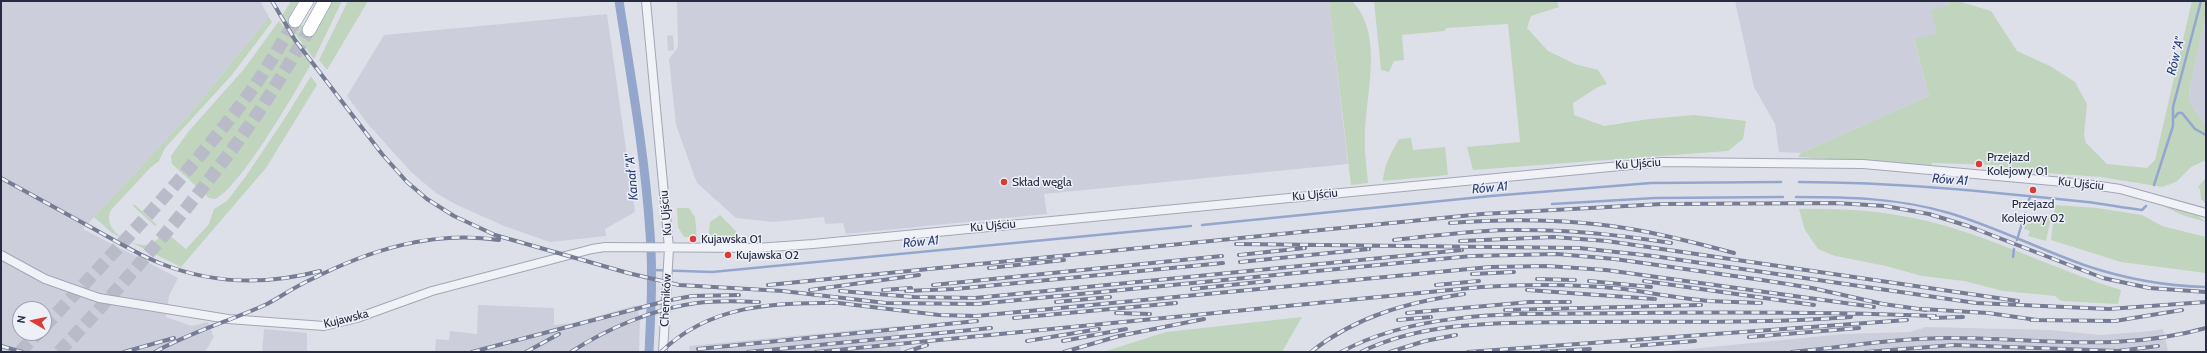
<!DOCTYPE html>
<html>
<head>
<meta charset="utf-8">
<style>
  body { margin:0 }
  #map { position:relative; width:2207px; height:353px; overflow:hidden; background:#dee0e9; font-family:Cabin,sans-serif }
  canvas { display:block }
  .frame { position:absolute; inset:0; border:2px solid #262b42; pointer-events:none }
  .north { position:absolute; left:12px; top:301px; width:40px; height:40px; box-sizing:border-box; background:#eef0f7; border:1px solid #9ea1af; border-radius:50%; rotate:279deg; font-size:11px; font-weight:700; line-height:16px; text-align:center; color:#262b42 }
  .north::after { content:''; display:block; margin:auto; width:14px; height:18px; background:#db3b36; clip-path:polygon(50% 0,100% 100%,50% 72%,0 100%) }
</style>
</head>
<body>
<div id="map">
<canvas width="2207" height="353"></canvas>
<div class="frame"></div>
<div class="north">N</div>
</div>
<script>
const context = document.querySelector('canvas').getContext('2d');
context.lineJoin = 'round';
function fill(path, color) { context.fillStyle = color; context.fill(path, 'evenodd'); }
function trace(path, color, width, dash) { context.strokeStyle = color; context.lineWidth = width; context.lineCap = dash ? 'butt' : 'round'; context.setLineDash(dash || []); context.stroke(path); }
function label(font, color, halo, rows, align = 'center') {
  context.font = font + ' Cabin,sans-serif'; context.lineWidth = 3; context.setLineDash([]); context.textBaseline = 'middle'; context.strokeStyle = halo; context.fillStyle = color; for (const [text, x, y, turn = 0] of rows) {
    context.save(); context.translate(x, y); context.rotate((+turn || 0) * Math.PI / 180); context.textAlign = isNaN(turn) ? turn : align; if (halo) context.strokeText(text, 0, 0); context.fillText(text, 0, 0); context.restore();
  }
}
const built = new Path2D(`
  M 1,1 L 260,1 L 269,17 L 187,117 L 83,229 L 178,278 L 169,296 L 166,317 L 192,326 L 208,322 L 214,337 L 205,352 L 1,352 ZM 20,309 L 44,309 L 44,333 L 20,333 Z
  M 677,1 L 1329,1 L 1348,164 L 1044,194 L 1047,214 L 846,234 L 843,223 L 825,224 L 824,217 L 773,222 L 736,218 L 697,183 L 676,125 L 669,59 L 678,47 Z
  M 1735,1 L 1950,1 L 1937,33 L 1914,40 L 1929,96 L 1801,153 L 1779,152 L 1775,124 L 1754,87 Z
  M 607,14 L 635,212 L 605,229 L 606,236 L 550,242 L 504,226 L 455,204 L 436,193 L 411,172 L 367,123 L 347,96 L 384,35 Z
  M 2206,15 L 2206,127 L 2190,103 L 2189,91 Z
  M 673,35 L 674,50 L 668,51 L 667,36 Z
  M 478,305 L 554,308 L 554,325 L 573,323 L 637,305 L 640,322 L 639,352 L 435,352 L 436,339 L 449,340 L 450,331 L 477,334 Z
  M 898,326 L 901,352 L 690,352 L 689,346 Z
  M 1926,327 L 2051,330 L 2101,335 L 2151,331 L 2163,329 L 2168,350 L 2165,352 L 1660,352 L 1843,334 L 1910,332 Z
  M 264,329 L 307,333 L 307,352 L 262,352 Z`);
const green = new Path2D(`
  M 291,1 L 298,1 L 289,18 L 315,33 L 333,1 L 342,1 L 314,59 L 282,16 Z
  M 348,1 L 368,1 L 327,70 L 319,60 Z
  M 1329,1 L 1352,1 C 1385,35 1365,95 1365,137 C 1364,152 1367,168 1368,183 L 1351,185 Z
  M 1374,1 L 1557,1 L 1559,7 L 1531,16 L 1527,28 L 1548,51 L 1575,64 L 1598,70 L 1607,84 L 1598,87 L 1573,103 L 1574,115 L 1604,126 L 1649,119 L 1694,115 L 1746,121 L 1743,139 L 1728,151 L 1473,170 L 1467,147 L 1520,142 L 1508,24 L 1446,28 L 1445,31 L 1402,35 L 1404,60 L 1394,61 L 1389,72 L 1381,70 Z
  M 1950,1 L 1958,1 L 1991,11 L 2017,51 L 2050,66 L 2075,82 L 2087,104 L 2084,135 L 2086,143 L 2107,164 L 2147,168 L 2155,160 L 2192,1 L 2206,1 L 2206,15 L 2189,91 L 2190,103 L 2206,127 L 2206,160 L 2191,167 L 2176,182 L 2162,187 L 2101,177 L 2031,172 L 1995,165 L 1932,163 L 1931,165 L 1798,157 L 1801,153 L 1929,96 L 1914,39 L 1937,33 L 1931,10 L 1948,6 Z
  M 269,17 L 272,22 L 231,76 L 165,148 L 159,161 L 150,168 L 111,210 C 100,232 137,249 150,244 C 156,242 160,236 164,231 L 186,249 L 209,224 L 214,209 L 227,201 L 246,176 L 285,118 L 311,76 L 317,85 L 266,168 L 181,267 L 112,233 L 94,217 L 187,117 Z
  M 279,21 L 311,64 C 296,91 240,188 215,199 L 209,198 L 172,164 L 171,156 L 188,132 L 244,69 Z
  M 1411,138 L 1413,150 L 1445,147 L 1448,175 L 1383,181 C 1384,165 1391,153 1399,139 Z
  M 2206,178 L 2206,204 L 2201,199 L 2200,189 L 2198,187 Z
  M 134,204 L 157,225 L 155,226 L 133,206 Z
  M 2055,205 L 2097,208 L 2142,215 L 2162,226 L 2206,237 L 2206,273 L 2121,262 L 2051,240 Z
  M 2163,206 L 2198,216 L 2206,222 L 2182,215 Z
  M 677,208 L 689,208 L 695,217 L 697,238 L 684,237 L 678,227 Z
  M 1799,209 C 1849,208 1898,212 1946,226 C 2006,243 2061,272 2121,290 L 2118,304 L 2061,301 L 2055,296 L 2003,291 L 1964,281 L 1922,276 L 1886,266 L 1835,256 L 1818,249 L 1805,230 Z
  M 720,215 L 736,231 L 736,239 C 726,240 716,242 709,233 L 710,222 Z
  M 2035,215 L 2051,218 L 2046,241 L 2028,236 L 2030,231 L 2024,229 L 2025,223 L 2030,224 Z
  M 1302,317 L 1282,352 L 1103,352 L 1166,332 Z`);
const stream = new Path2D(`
  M 2175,117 L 2178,113 L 2182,113 L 2195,129 L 2206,135
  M 1799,182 C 1895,182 1992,192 2087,202 C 2105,204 2123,208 2142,210 L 2146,206
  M 2154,185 L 2173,126 L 2173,107 L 2201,1
  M 1796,197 C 1848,197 1899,198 1949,213 C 1996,227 2041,250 2087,266 C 2126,279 2166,286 2206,287
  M 2028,203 L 2030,197
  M 1552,204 L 1655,198 L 1783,197
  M 1202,225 L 1491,196 L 1651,183 L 1781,182
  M 2017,240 L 2025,213
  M 2013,257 L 2014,249
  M 652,270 L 712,272 L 1191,226`);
const canal = new Path2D(`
  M 619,1 C 631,78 645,155 650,233 C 653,273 651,312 649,352`);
const trunkTunnel = new Path2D(`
  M 44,327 C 111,255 179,185 239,107 C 260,80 277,51 295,21
  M 20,352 L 38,333
  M 59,352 C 131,276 201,196 260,110 C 277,84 293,57 309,30`);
const minor = new Path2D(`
  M 646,1 L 669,248 L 663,352
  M 1,255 L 45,279 L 99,298 L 228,319 L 324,326 L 357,318 L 432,291 L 592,249 L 605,247 L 756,248 L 813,244 L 1662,162 L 1863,164 L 2086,184 L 2120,189 L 2206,213`);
const trunk = new Path2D(`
  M 295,21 L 307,1
  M 309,30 L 325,1`);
const rail = new Path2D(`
  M 272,1 L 295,40 L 382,154 L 407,182 L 427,199 L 454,216 L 495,235 L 628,273 L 679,285 L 783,291 L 886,303 L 977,304 L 1471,256 L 1557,254 L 1615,259 L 1762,280 L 1812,288 L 1883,304 L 1926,310
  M 1,178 C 32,195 63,212 94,229 C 116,241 138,255 162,264 C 213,284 267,285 320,271
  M 1450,223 C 1514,218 1580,219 1642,231 C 1673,237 1704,245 1734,253
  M 1394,240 C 1431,236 1469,231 1507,230 C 1562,229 1616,234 1671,243
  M 1460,241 L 1553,237 L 1607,241 L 2018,301
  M 1236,244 L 1579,248 L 1653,256 L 1976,303 L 2109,309 L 2206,302
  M 1239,255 L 1305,248
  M 1240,262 L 1369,249
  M 989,268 L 1064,260
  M 1472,274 L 1514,272
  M 1537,279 L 1575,280
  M 1589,281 L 1651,287
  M 1644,281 L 1814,305
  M 768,285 L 1482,214 L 1662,204 L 1836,203 L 1885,206 L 1929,214 L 1968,226 L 2103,278 L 2149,288 L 2206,292
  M 933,285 L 1222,256
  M 1436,285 L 1479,281
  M 1192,289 L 1269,281
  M 810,290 L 919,275
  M 883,290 L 911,288
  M 1527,290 L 1655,299
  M 840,291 L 914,297 L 975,298 L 1462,250
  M 906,291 L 955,289 L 1223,263
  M 1707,301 L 1761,303
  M 830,302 L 939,315 L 976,316 L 1490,267 L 1547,266 L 1606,270 L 1874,307
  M 1056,302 L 1110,297
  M 1922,309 L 1988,313 L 2037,320
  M 1505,310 L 1701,305
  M 1116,313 L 1150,314
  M 1407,313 L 1530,302 L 1570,302
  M 1014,318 L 1176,303
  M 1931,318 L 1963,317
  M 1398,320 L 1431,317
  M 2031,320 L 2115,321 L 2182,310
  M 1749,337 L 1859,328
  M 1027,341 L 1099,329
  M 1063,341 L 1126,329
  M 1,346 L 22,352
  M 1632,346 L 1695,341
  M 698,349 L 977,321
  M 124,352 L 174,338
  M 155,352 C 191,332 230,321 267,304 C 282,296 296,286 312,279 C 370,250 433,230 499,240
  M 472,352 L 666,301 L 692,296 L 739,295
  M 526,352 L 559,334
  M 571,352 C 606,329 655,308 697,303 C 718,300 738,301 759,302
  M 661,352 C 708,306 772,302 834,303
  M 748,352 L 991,328
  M 816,352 L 1481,287 C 1528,284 1576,284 1624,289 C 1653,293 1682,299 1711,301
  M 906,352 L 927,345
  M 1064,352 L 1119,336 L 1204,319
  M 1311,352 C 1356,316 1409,302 1464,294
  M 1341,352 C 1426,306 1537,315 1631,313 C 1733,312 1834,312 1935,316
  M 1361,352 C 1426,320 1505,323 1575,322 C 1667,321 1760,324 1851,317
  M 1390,352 L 1425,341 L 1456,335
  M 1468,352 L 1907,320
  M 1542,352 L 1590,349
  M 1792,352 C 1844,347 1897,338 1950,338 C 2039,338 2117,353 2206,328
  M 1866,352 L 1954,345 L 2118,351 L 2158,346`);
const markers = [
  [1979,164,4,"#db3b36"],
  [1004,182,4,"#db3b36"],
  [2033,190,4,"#db3b36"],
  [693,239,4,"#db3b36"],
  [728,255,4,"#db3b36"]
];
const poiNames = [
  ["Przejazd",1987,157],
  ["Kolejowy 01",1987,171],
  ["Skład węgla",1012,182],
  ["Przejazd",2033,204,"center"],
  ["Kolejowy 02",2033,218,"center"],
  ["Kujawska 01",701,239],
  ["Kujawska 02",736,255]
];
const streetNames = [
  ["Ku Ujściu",1638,164,-4],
  ["Ku Ujściu",2081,184,6],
  ["Ku Ujściu",1315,195,-5],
  ["Ku Ujściu",666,213,-95],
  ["Ku Ujściu",993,226,-5],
  ["Chemików",666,300,-87],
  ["Kujawska",346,319,-14]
];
const waterNames = [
  ["Rów \"A\"",2176,56,-76],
  ["Kanał \"A\"",632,177,-95],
  ["Rów A1",1950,180,4],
  ["Rów A1",1490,188,-5],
  ["Rów A1",921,242,-5]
];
fill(built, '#cccfdb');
fill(green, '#c0d4be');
trace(stream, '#95a6cd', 2.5);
trace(canal, '#95a6cd', 9);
trace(trunkTunnel, '#b9bcc8', 13, [13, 6]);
trace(minor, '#a3a6b4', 10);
trace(trunk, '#848aa1', 14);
trace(minor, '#f1f2f7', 8);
trace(trunk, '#fff', 13);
trace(rail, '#767c94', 4);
trace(rail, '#eef0f7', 2.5, [8]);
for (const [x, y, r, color] of markers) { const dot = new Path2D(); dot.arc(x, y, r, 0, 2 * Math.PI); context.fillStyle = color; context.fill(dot); trace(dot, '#eef0f7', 1.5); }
label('12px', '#262b42', '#eef0f7', poiNames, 'left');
label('12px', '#262b42', '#eef0f7', streetNames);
label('italic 13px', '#2c4179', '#eef0f7', waterNames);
</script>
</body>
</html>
